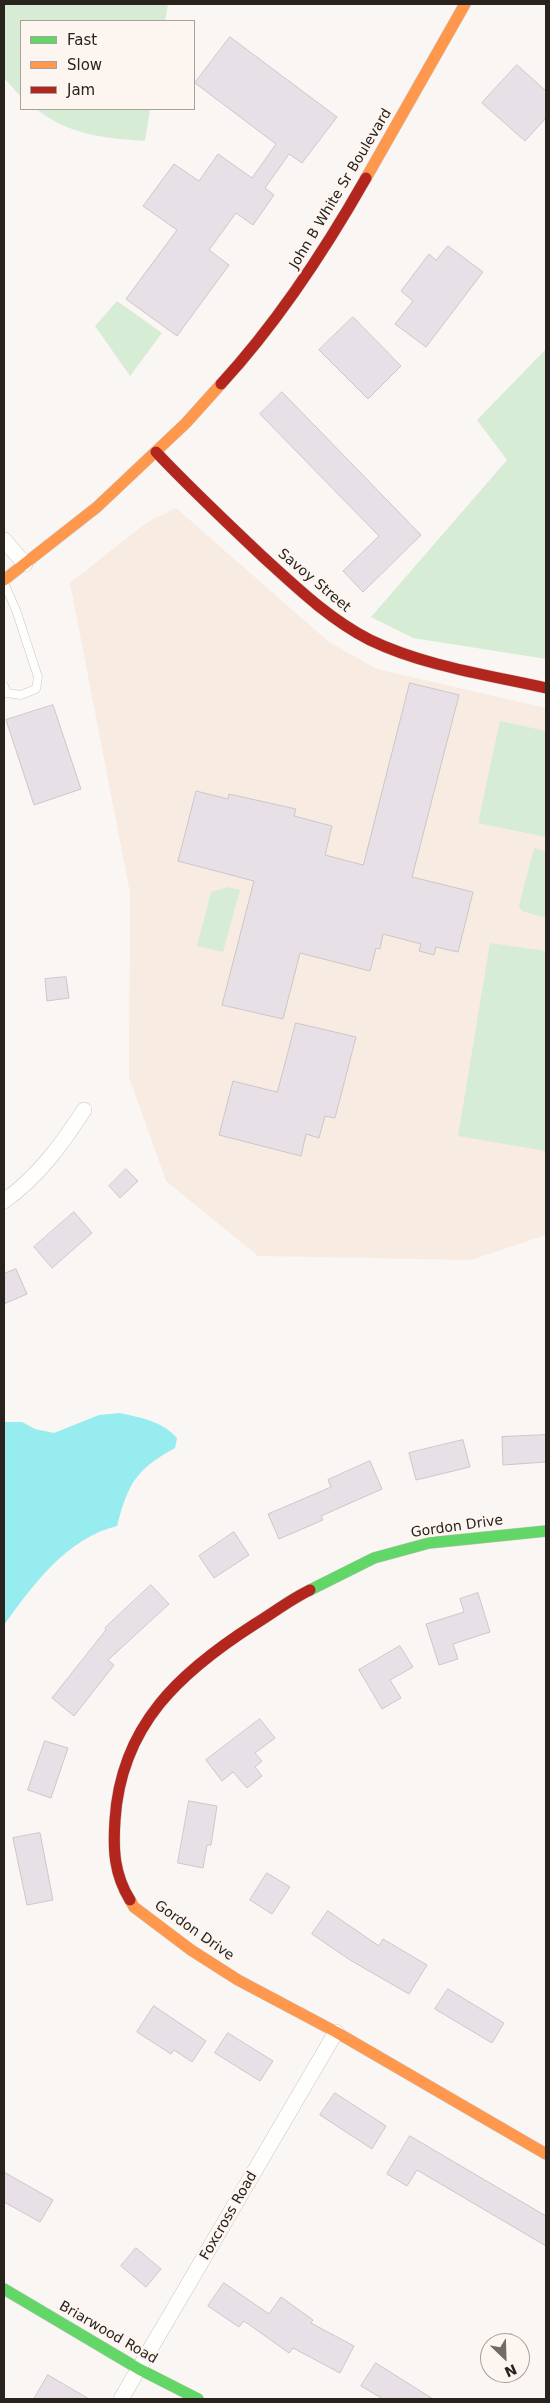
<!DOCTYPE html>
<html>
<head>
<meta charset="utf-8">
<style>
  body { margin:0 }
  #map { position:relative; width:550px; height:2403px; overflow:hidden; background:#faf6f3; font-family:"DejaVu Sans",sans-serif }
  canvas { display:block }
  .frame { position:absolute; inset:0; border:5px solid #29221d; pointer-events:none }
  .legend { position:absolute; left:20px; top:20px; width:175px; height:90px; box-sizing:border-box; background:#fdf5f0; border:1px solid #a8a19c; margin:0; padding:6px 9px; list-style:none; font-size:15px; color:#29221d }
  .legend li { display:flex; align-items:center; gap:10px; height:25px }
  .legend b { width:25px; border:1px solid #a8a19c }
  .north { position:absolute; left:480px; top:2333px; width:50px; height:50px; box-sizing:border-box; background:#fdf5f0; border:1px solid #a8a19c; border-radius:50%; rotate:156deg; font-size:14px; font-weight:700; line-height:20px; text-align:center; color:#29221d }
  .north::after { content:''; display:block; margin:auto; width:18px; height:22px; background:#726c68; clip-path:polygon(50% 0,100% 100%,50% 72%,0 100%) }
</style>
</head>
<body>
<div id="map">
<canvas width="550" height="2403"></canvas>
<div class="frame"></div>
<ul class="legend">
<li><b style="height:6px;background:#63d668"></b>Fast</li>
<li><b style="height:6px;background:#ff974d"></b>Slow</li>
<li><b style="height:6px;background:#b3261e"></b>Jam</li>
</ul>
<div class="north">N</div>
</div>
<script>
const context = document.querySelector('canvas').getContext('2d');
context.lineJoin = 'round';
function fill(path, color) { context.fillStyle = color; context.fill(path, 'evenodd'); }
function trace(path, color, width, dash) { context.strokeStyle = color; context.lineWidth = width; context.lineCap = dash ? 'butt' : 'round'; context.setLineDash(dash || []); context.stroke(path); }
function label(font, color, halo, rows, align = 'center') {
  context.font = font + ' "DejaVu Sans",sans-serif'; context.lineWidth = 5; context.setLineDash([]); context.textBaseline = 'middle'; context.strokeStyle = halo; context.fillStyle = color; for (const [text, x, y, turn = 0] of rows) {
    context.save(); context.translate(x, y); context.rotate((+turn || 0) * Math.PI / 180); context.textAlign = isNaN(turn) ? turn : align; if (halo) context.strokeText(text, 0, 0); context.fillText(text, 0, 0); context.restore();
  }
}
const built = new Path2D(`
  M 176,508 L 329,642 L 377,669 L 546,708 L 546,1235 L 471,1260 L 258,1256 L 166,1181 L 129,1077 L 130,893 L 70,583 L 146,523 Z`);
const green = new Path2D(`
  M 4,4 L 168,4 L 165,21 L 21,21 L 21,97 L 4,78 Z
  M 36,109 L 150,109 L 145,141 C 104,138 69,135 36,109 Z
  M 117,301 L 162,333 L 130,376 L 95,326 Z
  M 546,349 L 546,659 L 413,638 L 371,617 L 507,460 L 477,420 Z
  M 500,721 L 546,731 L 546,837 L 478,823 Z
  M 534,848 L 546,851 L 546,918 L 522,911 L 519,906 Z
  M 228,887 L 240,890 L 223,952 L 197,946 L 211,892 Z
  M 490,943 L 546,951 L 546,1151 L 458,1136 Z`);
const water = new Path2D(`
  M 120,1413 C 142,1418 162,1421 177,1438 L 175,1448 C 136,1469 128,1484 117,1526 C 67,1538 33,1585 4,1625 L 4,1422 L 22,1422 L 35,1429 L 54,1433 L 99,1415 Z`);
const building = new Path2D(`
  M 230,37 L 337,117 L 302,163 L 289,154 L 265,188 L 274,195 L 253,225 L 236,213 L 209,250 L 229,265 L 177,336 L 126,299 L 177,230 L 143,206 L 174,164 L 199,181 L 218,154 L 252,178 L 276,144 L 195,83 Z
  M 517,65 L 546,91 L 546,118 L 525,141 L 482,103 Z
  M 448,246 L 483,272 L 426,347 L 395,324 L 413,301 L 401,291 L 429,254 L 436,260 Z
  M 353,317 L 401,366 L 368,399 L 319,350 Z
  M 282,392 L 421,535 L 363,592 L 343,571 L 379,536 L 260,414 Z
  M 410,683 L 459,695 L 412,877 L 473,892 L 458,952 L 436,947 L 434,955 L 419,951 L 421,944 L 383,934 L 380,949 L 376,948 L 370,971 L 300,953 L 283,1019 L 222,1005 L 254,881 L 178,861 L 196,791 L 228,799 L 229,794 L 296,809 L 294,816 L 332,826 L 325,855 L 363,865 Z
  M 53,705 L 81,789 L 34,805 L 6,720 Z
  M 66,977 L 69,998 L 47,1001 L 45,979 Z
  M 296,1023 L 356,1037 L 335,1118 L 325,1116 L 319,1138 L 306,1134 L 301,1156 L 219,1135 L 233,1081 L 277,1092 Z
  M 126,1169 L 138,1181 L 120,1198 L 109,1186 Z
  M 74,1212 L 92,1233 L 52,1268 L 34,1247 Z
  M 16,1269 L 27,1294 L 4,1304 L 4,1274 Z
  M 546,1435 L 546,1462 L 503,1465 L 502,1437 Z
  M 463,1440 L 470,1467 L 416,1480 L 409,1453 Z
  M 370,1461 L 382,1489 L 321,1516 L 323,1520 L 279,1539 L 268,1514 L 331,1487 L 328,1480 Z
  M 234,1532 L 249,1555 L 214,1578 L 199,1556 Z
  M 151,1585 L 169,1604 L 108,1660 L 114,1665 L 74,1716 L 52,1698 L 106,1630 L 105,1628 Z
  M 478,1593 L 490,1632 L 453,1644 L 458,1659 L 439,1665 L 426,1624 L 464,1612 L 460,1599 Z
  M 400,1646 L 413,1667 L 390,1680 L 401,1698 L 382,1709 L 359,1670 Z
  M 260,1719 L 275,1738 L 255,1753 L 262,1761 L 255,1767 L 262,1776 L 247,1788 L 233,1772 L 222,1781 L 206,1760 Z
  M 45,1741 L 68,1748 L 51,1798 L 28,1790 Z
  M 189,1801 L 217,1806 L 211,1845 L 207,1845 L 203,1868 L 178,1863 Z
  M 40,1833 L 53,1900 L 27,1905 L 13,1838 Z
  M 267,1873 L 290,1887 L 272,1914 L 250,1900 Z
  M 328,1911 L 379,1946 L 383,1939 L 427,1965 L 409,1994 L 350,1960 L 312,1934 Z
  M 448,1989 L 504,2023 L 492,2043 L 435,2009 Z
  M 154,2006 L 206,2041 L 192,2062 L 174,2050 L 171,2054 L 137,2032 Z
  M 228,2033 L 273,2061 L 260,2081 L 215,2053 Z
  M 335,2093 L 386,2126 L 372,2149 L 320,2115 Z
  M 410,2136 L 546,2216 L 546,2246 L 417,2170 L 407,2186 L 387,2174 Z
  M 4,2172 L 53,2200 L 40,2222 L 4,2202 Z
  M 136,2248 L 161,2269 L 146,2287 L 121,2266 Z
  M 224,2283 L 269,2314 L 281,2297 L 313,2320 L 311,2323 L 354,2346 L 340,2373 L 293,2348 L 289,2353 L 244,2321 L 239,2327 L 208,2306 Z
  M 376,2363 L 433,2399 L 383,2399 L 361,2386 Z
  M 48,2375 L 89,2399 L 34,2399 Z`);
const lane = new Path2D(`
  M 4,583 L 16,610 L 38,677 L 36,689 L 21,695 L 7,693 L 4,686`);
const street = new Path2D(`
  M 4,540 L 25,564
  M 4,1201 C 38,1177 62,1144 84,1110
  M 121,2399 L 336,2032`);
const fast = new Path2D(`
  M 310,1590 L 374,1558 L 429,1543 L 546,1531
  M 4,2289 L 139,2369 L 198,2399`);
const slow = new Path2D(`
  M 366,178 L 465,4
  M 4,580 L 97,507 L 186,423 L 221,384
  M 130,1900 L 134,1907 L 191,1950 L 238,1980 L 336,2032 L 546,2154`);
const jam = new Path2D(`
  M 221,384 C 278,322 324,252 366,178
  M 156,452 C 190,488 226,522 262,556 C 296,587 329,619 370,640 C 424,666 488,675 546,688
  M 130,1900 C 114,1874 113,1850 115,1820 C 121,1725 180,1672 255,1624 C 273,1613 291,1599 310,1590`);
const streetNames = [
  ["John B White Sr Boulevard",341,189,-59],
  ["Savoy Street",314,581,40],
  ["Gordon Drive",457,1527,-8],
  ["Gordon Drive",194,1931,35],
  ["Foxcross Road",229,2216,-60],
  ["Briarwood Road",108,2333,30]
];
fill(built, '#f8ebe2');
fill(green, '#d7ecd4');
fill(water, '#97ecf0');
fill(building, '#e8e0e7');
trace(building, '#cbc7c9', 1);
trace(lane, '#cbc6c2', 9);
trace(street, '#cbc6c2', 16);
trace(fast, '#cbc6c2', 12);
trace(slow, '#cbc6c2', 12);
trace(jam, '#cbc6c2', 12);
trace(lane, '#fefefd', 8);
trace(street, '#fefefd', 15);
trace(fast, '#63d668', 11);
trace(slow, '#ff974d', 11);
trace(jam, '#b3261e', 11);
label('14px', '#29221d', '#fdf5f0', streetNames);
</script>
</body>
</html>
